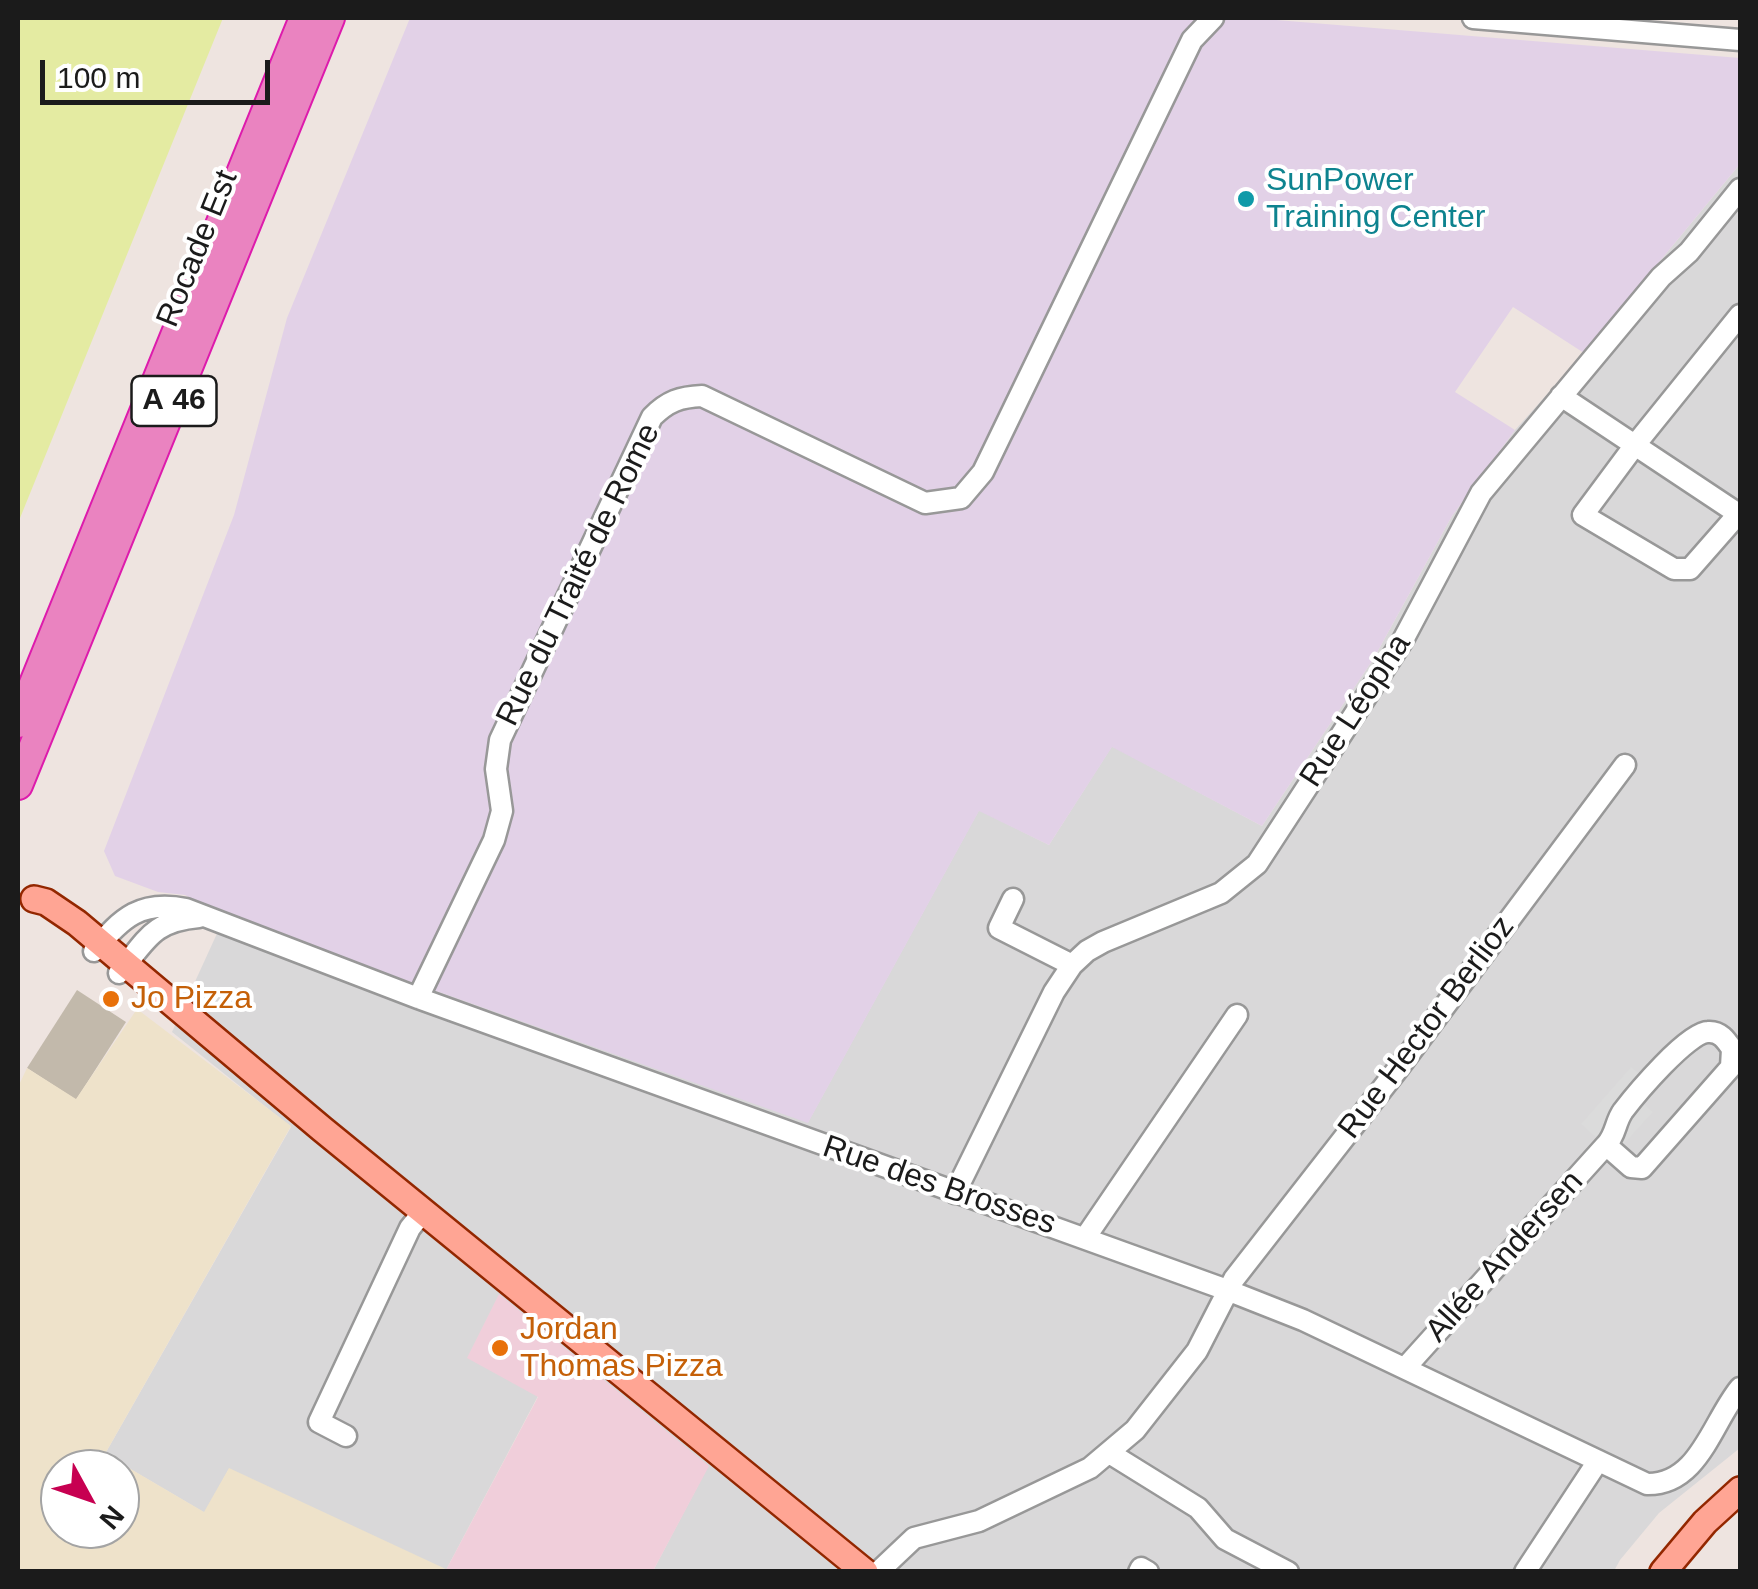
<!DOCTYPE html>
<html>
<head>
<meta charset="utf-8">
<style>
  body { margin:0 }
  #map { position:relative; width:1758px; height:1589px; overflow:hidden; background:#eee4e0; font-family:Helvetica,sans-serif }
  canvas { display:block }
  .frame { position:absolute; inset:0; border:20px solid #1b1b1b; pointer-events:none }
  .north { position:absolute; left:40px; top:1449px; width:100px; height:100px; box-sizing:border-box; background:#fff; border:2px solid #a4a4a4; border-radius:50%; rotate:130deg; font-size:28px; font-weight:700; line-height:40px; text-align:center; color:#1b1b1b }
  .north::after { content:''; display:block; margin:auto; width:35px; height:45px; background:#c70051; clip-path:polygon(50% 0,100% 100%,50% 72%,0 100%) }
  .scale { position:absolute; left:40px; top:60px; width:230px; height:45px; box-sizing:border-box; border:5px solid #1b1b1b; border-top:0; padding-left:12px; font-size:30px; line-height:35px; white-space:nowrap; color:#1b1b1b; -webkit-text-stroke:8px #fff; paint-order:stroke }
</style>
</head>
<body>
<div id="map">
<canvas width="1758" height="1589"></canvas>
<div class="frame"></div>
<div class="north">N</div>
<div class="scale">100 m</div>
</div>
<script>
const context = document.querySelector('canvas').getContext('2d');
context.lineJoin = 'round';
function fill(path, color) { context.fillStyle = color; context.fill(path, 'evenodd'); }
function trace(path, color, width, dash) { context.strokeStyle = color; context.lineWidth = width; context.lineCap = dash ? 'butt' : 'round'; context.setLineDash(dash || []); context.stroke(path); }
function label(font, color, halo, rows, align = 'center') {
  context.font = font + ' Helvetica,sans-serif'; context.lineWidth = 8; context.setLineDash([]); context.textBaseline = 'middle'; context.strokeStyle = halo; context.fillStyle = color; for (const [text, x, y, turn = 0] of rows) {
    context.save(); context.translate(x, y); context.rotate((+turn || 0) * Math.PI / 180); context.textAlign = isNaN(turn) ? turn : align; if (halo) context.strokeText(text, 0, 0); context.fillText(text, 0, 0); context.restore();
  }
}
const residential = new Path2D(`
  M 1740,164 L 1740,1448 L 1659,1513 L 1620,1560 L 1614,1571 L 1161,1572 L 1148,1565 L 1143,1572 L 653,1571 L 708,1466 L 538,1396 L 446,1570 L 229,1469 L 205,1513 L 105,1454 L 291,1127 L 172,1032 L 225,916 L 808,1122 L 979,810 L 1049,845 L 1112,746 L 1262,826 L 1374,658 L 1452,516 L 1515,430 L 1584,353 Z`);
const commercial = new Path2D(`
  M 499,1294 L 709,1466 L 653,1571 L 446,1570 L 538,1397 L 467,1358 Z`);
const industrial = new Path2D(`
  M 410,18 L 1252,18 L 1740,58 L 1740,164 L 1584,353 L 1513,307 L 1455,392 L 1515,430 L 1452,516 L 1374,658 L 1262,826 L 1112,747 L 1049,845 L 979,811 L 808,1123 L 225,916 L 185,895 L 158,892 L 115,876 L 104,851 L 234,515 L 287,318 Z`);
const construction = new Path2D(`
  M 77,990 L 126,1022 L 76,1100 L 27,1068 Z`);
const farmland = new Path2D(`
  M 137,1009 L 291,1126 L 105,1454 L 204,1512 L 229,1468 L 450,1571 L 18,1571 L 18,1087 L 27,1068 L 76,1099 ZM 60,1469 L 120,1469 L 120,1529 L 60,1529 Z`);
const grass = new Path2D(`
  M 18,18 L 223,18 L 18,523 Z`);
const parking = new Path2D(`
  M 1631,1067 L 1645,1078 L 1632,1093 L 1653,1112 L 1622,1146 L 1609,1134 L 1601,1142 L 1581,1124 Z`);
const minor = new Path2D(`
  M 1473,18 L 1740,40
  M 1740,315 L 1635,445 L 1583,515 L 1674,569 L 1690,569 L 1740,512
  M 1561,396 L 1740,515
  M 1013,899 L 999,928 L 1072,965
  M 94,951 C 122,917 141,900 186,909 L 418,998 L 1227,1290 L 1303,1320 L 1647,1484 C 1699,1485 1712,1422 1740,1388
  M 119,973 C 147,940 152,921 199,917
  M 418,998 L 494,840 L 502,811 L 496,769 L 500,740 L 652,417 C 668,401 680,397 702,396 L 925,503 L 961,498 L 983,472 L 1192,40 L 1213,18
  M 955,1193 L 1054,992 L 1072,965 L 1087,951 L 1103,942 L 1221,893 L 1257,864 L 1403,640 L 1481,493 L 1661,277 L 1689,252 L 1740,189
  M 1085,1238 L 1237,1015
  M 1405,1368 L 1606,1145 C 1616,1135 1615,1122 1623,1111 C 1636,1094 1688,1032 1708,1032 C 1720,1031 1726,1040 1732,1049 L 1731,1067 L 1642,1168 L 1631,1167 L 1606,1145
  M 346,1436 L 319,1422 L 410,1228 L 423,1212
  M 1111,1454 L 1198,1508 L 1225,1539 L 1288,1572
  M 878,1572 L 914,1538 L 979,1521 L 1090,1468 L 1135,1430 L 1197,1351 L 1234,1279 L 1397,1070 L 1625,765
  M 1139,1572 L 1141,1568 L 1148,1572
  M 1525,1572 L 1598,1461`);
const major = new Path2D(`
  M 34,899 L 46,902 L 77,923 L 322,1129 L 865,1572
  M 1663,1572 L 1705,1522 L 1740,1490`);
const highway = new Path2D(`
  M 18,723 L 304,18
  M 18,785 L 330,18`);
const markers = [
  [1246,199,10,"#0f9aa8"],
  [111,999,10,"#e8710a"],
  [500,1348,10,"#e8710a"]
];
const shields = [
  [174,401,85]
];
const shieldNames = [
  ["A 46",174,401]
];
const cultureNames = [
  ["SunPower",1266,181],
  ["Training Center",1266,218]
];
const streetNames = [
  ["Rocade Est",198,249,-68],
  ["Rue du Traité de Rome",579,575,-64],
  ["Rue Léopha",1356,711,-57],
  ["Rue Hector Berlioz",1427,1028,-53],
  ["Rue des Brosses",939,1186,19],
  ["Allée Andersen",1505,1257,-48]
];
const foodNames = [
  ["Jo Pizza",131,999],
  ["Jordan",520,1330],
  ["Thomas Pizza",520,1367]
];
fill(residential, '#d9d8d9');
fill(commercial, '#f0ceda');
fill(industrial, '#e2d1e7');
fill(construction, '#c2b9ab');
fill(farmland, '#eee2ca');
fill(grass, '#e4eba2');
fill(parking, '#dbdbdb');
trace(minor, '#989898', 25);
trace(major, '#932700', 30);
trace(highway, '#dd1bac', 32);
trace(minor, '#fff', 20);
trace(major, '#ffa594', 25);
trace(highway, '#ea83c0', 28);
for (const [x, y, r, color] of markers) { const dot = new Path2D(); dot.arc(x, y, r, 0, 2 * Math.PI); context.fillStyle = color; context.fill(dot); trace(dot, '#fff', 4); }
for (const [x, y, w] of shields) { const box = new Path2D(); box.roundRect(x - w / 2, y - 25, w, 50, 8); context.fillStyle = '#fff'; context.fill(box); trace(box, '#1b1b1b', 2.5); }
label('bold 30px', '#1b1b1b', null, shieldNames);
label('32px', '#0d838f', '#fff', cultureNames, 'left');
label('32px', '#1b1b1b', '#fff', streetNames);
label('32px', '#c56008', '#fff', foodNames, 'left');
</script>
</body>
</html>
